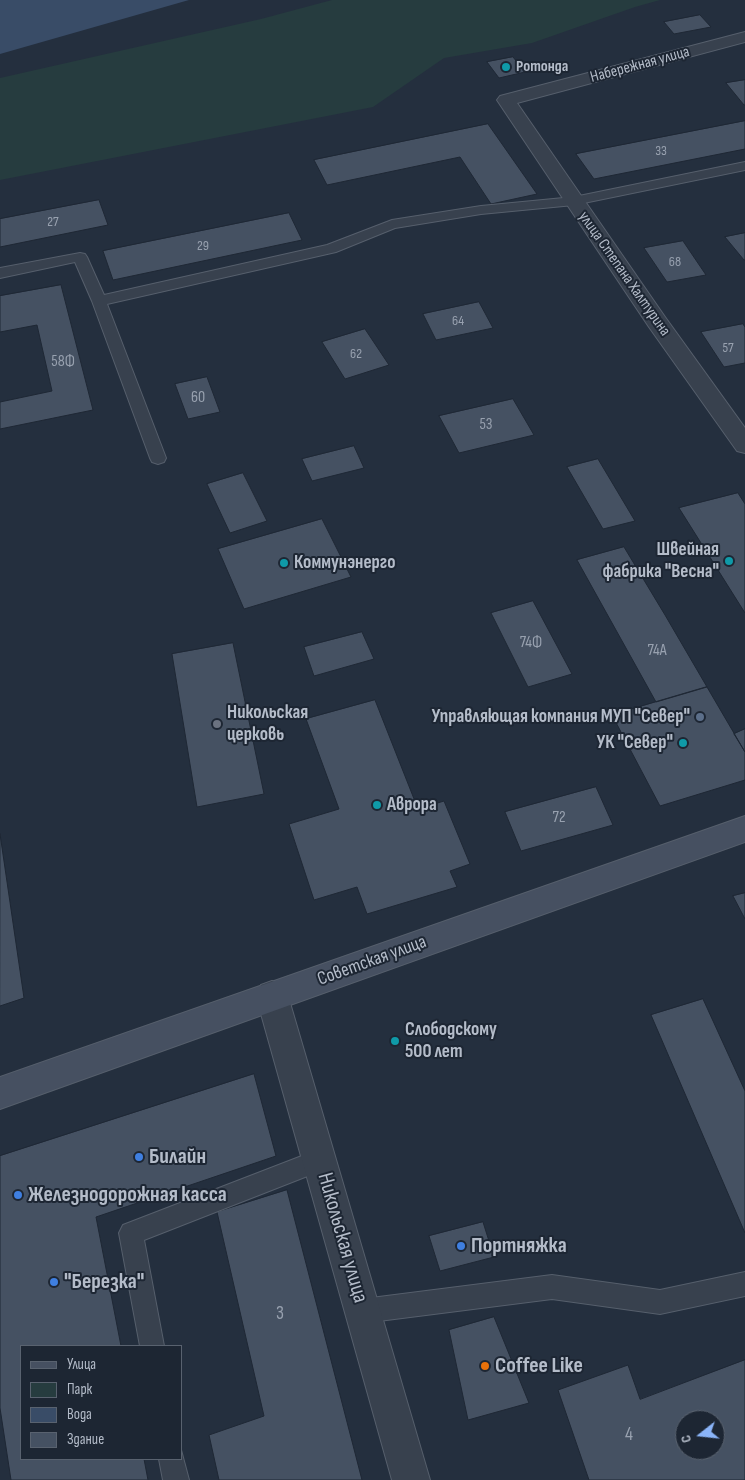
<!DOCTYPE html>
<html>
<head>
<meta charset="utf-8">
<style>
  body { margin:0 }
  #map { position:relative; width:745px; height:1480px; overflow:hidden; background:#242f3e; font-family:"Sofia Sans Condensed",sans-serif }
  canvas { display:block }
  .legend { position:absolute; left:20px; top:1345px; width:162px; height:115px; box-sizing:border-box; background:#1d2633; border:1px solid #59626f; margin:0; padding:6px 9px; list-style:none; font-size:15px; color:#b4bcc9 }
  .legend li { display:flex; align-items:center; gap:10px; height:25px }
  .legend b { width:25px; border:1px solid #59626f }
  .north { position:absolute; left:675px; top:1410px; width:50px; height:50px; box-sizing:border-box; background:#1d2633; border:1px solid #59626f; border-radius:50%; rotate:254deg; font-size:14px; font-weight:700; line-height:20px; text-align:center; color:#b4bcc9 }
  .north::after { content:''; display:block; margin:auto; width:18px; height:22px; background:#8ab4f8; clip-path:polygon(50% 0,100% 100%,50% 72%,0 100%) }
</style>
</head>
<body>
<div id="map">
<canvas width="745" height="1480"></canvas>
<ul class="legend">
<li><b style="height:6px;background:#465061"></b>Улица</li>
<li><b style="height:14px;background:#263c3f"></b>Парк</li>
<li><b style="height:14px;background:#394c67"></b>Вода</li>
<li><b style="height:14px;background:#455162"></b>Здание</li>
</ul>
<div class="north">С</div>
</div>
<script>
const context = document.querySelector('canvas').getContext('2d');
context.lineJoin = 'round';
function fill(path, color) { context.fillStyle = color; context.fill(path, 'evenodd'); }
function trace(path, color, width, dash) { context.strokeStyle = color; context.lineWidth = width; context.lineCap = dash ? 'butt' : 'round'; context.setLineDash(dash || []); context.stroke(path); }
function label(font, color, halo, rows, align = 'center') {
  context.font = font + ' "Sofia Sans Condensed",sans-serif'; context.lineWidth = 4; context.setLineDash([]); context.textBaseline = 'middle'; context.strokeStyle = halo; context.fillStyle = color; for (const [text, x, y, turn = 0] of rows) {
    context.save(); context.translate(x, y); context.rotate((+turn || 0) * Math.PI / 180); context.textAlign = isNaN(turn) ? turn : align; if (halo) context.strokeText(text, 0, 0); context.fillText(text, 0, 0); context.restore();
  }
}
const green = new Path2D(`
  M 332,0 L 660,0 L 635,7 L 532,43 L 444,58 L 373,107 L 0,180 L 0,78 L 261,19 Z`);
const water = new Path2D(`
  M 0,0 L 189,0 L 0,54 Z`);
const building = new Path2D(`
  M 700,15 L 711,27 L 674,34 L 664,22 Z
  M 513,57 L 525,72 L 499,78 L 487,62 Z
  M 745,80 L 745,105 L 744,105 L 726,83 Z
  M 745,121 L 745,149 L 594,179 L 576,154 Z
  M 488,124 L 537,194 L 491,204 L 460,157 L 327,185 L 314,160 Z
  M 99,200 L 108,225 L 0,247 L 0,219 Z
  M 289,213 L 302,240 L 113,280 L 103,251 Z
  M 745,233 L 745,260 L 744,260 L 725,237 Z
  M 683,241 L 706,275 L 667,282 L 644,248 Z
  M 61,285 L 93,410 L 0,429 L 0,402 L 52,391 L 37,325 L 0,332 L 0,296 Z
  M 479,302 L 493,328 L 436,340 L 423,314 Z
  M 743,324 L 745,327 L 745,363 L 724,367 L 701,332 Z
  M 365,329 L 389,365 L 345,379 L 322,342 Z
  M 207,377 L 220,412 L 188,419 L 175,384 Z
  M 513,399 L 534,435 L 459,453 L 439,416 Z
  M 354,446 L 364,468 L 312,481 L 302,459 Z
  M 598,459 L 635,521 L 603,529 L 567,467 Z
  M 243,473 L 267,521 L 230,533 L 207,484 Z
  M 738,493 L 745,504 L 745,613 L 679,508 Z
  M 322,519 L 351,577 L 244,609 L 218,549 Z
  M 624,547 L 665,615 L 707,687 L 656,702 L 577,560 Z
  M 533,601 L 572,674 L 528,687 L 491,613 Z
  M 362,632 L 374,659 L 314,676 L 304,647 Z
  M 233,643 L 264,794 L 197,807 L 172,654 Z
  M 707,687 L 745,752 L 745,780 L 660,806 L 612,715 Z
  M 375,700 L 418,809 L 444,801 L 470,864 L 450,871 L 457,887 L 367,914 L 357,887 L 314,900 L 289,824 L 339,809 L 306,719 Z
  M 745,729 L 745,752 L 734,734 Z
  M 596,787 L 613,825 L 521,851 L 505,812 Z
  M 0,834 L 24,998 L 0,1006 Z
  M 745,893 L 745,919 L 733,896 Z
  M 703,999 L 745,1091 L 745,1233 L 651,1015 Z
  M 254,1074 L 276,1156 L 96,1217 L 121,1346 L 21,1346 L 21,1459 L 144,1459 L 148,1480 L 11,1480 L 0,1408 L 0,1156 Z
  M 287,1190 L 362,1480 L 219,1480 L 209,1435 L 264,1416 L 217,1212 Z
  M 483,1222 L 494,1257 L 440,1271 L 429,1236 Z
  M 494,1317 L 529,1403 L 468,1420 L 449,1330 Z
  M 745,1360 L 745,1480 L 589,1480 L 558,1390 L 628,1365 L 640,1399 ZM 685,1420 L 715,1420 L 715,1450 L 685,1450 Z`);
const lane = new Path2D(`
  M 745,162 L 745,170 L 574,205 L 481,214 L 395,228 L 336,252 L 107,304 L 166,458 L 164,462 L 158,464 L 152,462 L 150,458 L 92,301 L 75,262 L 0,278 L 0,268 L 80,253 L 85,254 L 87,257 L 104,295 L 327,245 L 392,220 L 481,206 L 574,197 Z
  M 320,1149 L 328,1152 L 331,1160 L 328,1168 L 144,1240 L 164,1346 L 140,1346 L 119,1233 L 123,1225 Z
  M 745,1272 L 745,1296 L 660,1314 L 552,1299 L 363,1323 L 354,1320 L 351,1311 L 354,1302 L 363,1299 L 552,1275 L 660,1290 Z
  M 181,1450 L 189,1480 L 163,1480 L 159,1459 L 181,1459 Z`);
const street = new Path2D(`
  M 745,32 L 745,42 L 517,103 L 665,317 L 745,428 L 745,453 L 737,451 L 649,327 L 497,100 L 500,96 Z
  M 272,981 L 283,985 L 288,996 L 430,1480 L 392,1480 L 256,996 L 261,985 Z`);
const secondary = new Path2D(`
  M 745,816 L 745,842 L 0,1109 L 0,1077 Z`);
const markers = [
  [506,67,5,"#0f9aa8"],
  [729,561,5,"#0f9aa8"],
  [284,563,5,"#0f9aa8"],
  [700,717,5,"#5c6f8a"],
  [217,724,5,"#6b7280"],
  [683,743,5,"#0f9aa8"],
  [377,805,5,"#0f9aa8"],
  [395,1041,5,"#0f9aa8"],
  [139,1157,5,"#3f7fe0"],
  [18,1195,5,"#3f7fe0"],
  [461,1246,5,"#3f7fe0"],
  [54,1282,5,"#3f7fe0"],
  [485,1366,5,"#e8710a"]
];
const farNumbernames = [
  ["33",661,151],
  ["27",53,222],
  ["29",203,246],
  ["68",675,262],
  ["64",458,321],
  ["57",728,348],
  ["62",356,354]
];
const farStreetnames = [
  ["Набережная улица",640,65,-15],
  ["улица Степана Халтурина",624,274,55]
];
const farPoinames = [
  ["Ротонда",516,67]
];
const numberNames = [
  ["58Ф",63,362],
  ["60",198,398],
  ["53",486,425],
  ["74Ф",531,643],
  ["74А",657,651],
  ["72",559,818]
];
const poiNames = [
  ["Швейная",719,550,"right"],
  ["фабрика \"Весна\"",719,572,"right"],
  ["Коммунэнерго",294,563],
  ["Никольская",227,713],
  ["церковь",227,735],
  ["Управляющая компания МУП \"Север\"",690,717,"right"],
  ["УК \"Север\"",673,743,"right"],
  ["Аврора",387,805],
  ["Слободскому",405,1030],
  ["500 лет",405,1052]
];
const streetNames = [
  ["Советская улица",372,961,-20]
];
const nearNumbernames = [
  ["3",280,1314],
  ["4",629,1435]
];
const nearPoinames = [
  ["Билайн",149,1157],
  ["Железнодорожная касса",28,1195],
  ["Портняжка",471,1246],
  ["\"Березка\"",64,1282],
  ["Coffee Like",495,1366]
];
const nearStreetnames = [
  ["Никольская улица",342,1238,74]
];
fill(green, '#263c3f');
fill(water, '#394c67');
fill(building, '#455162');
trace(building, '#1f2835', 1);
trace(lane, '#565f6c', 2);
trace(street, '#565f6c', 2);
trace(secondary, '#565f6c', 2);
fill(lane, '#38414e');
fill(street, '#38414e');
fill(secondary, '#465061');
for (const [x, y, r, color] of markers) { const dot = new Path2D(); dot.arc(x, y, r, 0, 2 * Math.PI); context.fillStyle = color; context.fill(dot); trace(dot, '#1d2633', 2); }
label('14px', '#98a1af', null, farNumbernames);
label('16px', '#b4bcc9', '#1d2633', farStreetnames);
label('bold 16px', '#b4bcc9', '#1d2633', farPoinames, 'left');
label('16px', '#98a1af', null, numberNames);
label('bold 19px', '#b4bcc9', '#1d2633', poiNames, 'left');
label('19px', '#b4bcc9', '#1d2633', streetNames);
label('19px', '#98a1af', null, nearNumbernames);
label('bold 22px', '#b4bcc9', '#1d2633', nearPoinames, 'left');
label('22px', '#b4bcc9', '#1d2633', nearStreetnames);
</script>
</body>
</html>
